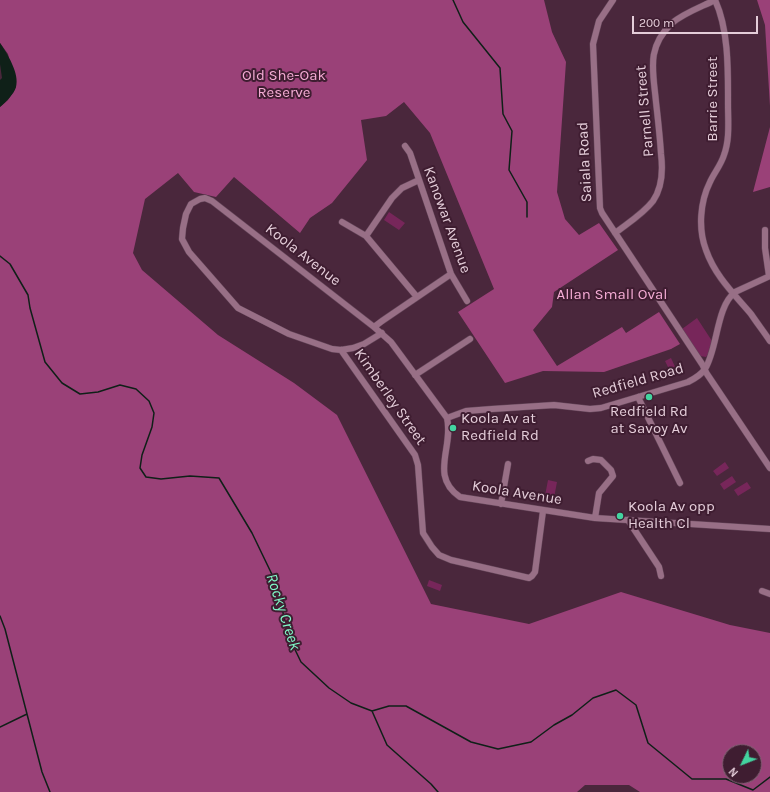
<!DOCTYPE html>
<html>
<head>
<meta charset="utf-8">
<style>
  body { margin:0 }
  #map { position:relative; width:770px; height:792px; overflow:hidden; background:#4a273c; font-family:Karla,sans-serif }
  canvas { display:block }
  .north { position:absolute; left:722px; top:744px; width:40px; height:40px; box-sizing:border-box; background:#3f1d31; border:1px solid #816374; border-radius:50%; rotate:227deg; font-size:11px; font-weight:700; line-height:16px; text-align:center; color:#e4cdd9 }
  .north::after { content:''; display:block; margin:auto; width:14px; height:18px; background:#43d4a0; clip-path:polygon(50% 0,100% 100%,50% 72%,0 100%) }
  .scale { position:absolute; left:632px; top:16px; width:126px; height:18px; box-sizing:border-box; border:2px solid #e4cdd9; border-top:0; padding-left:5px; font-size:12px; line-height:14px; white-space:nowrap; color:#e4cdd9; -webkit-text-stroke:3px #3f1d31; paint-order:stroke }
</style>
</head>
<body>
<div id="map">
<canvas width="770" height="792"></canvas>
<div class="north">N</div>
<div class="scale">200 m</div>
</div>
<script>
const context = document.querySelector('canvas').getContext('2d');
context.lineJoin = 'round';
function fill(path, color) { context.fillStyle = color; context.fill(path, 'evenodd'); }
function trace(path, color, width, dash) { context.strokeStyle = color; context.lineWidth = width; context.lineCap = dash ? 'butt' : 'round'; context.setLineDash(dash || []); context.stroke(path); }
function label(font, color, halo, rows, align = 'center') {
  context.font = font + ' Karla,sans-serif'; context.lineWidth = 4; context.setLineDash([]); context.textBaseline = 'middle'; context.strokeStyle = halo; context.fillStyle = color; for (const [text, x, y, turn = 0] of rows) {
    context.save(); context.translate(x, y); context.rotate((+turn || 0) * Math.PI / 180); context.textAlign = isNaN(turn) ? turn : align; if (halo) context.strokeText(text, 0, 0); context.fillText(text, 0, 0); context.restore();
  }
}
const green = new Path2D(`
  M 389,212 L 405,223 L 399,230 L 384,220 Z
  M 697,318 L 712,341 L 708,354 L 706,357 L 700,356 L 682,329 Z
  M 671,358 L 677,371 L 671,373 L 665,361 Z
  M 725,462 L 729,468 L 717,476 L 713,471 Z
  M 732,476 L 736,482 L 724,490 L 720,484 Z
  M 548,480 L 557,482 L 553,503 L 544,501 Z
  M 747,482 L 751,488 L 738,496 L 734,490 Z
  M 429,580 L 442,585 L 440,591 L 427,586 Z`);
const forest = new Path2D(`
  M 0,0 L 544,0 L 552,32 L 566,62 L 557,192 L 565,219 L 579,235 L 599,223 L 618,250 L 554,292 L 552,307 L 533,330 L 557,366 L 622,327 L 626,333 L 659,312 L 680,344 L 671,349 L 604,372 L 543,371 L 505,383 L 458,312 L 494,289 L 430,133 L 404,102 L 386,116 L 361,120 L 367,160 L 332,203 L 310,218 L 300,233 L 234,177 L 216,197 L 194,192 L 178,173 L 145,199 L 133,253 L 142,270 L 218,335 L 294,383 L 337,415 L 431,604 L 529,624 L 621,592 L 730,625 L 770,633 L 770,792 L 640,792 L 629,785 L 585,785 L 577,792 L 0,792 L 0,107 L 8,100 L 16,87 L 8,54 L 0,43 ZM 730,752 L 754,752 L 754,776 L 730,776 Z
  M 757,0 L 770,0 L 770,106 L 765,25 Z
  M 770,127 L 770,187 L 753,192 Z`);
const water = new Path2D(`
  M 0,43 C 7,53 20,74 16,87 C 14,94 6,102 0,107 L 0,80 L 2,78 L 0,64 Z`);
const stream = new Path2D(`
  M 453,0 L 463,22 L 500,68 L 503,114 L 512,131 L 509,170 L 527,202 L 527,217
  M 0,256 L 10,264 L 28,295 L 30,308 L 45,362 L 62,383 L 80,394 L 98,392 L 120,385 L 136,389 L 149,401 L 154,413 L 152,427 L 142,455 L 140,468 L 146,477 L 161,479 L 190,476 L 219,478 L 252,533 L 278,587 L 287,633 L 301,662 L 329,688 L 351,703 L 372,711 L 389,706 L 406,706 L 471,742 L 498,749 L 531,742 L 554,725 L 572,715 L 593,698 L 616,690 L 636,705 L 648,743 L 692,779 L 726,779 L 753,790 L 770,777
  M 0,616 L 5,629 L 42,772 L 50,792
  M 372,711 L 387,745 L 431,784 L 438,792
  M 0,727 L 27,714`);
const minor = new Path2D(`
  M 613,0 L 599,21 L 593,44 L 600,208 L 602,213 L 702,364 L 707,374 L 770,468
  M 715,0 C 729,30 728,72 728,104 C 728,121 730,139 724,155 C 721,165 714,173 710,182 C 700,202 698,229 706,250 C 715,276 734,294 751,314 C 757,323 764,332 770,341
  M 405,146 L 410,153 L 451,274 L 467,301
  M 342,222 L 366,236 L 417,297
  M 765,230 L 765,248 L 769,276
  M 615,233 C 628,223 643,214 653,201 C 662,188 663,170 661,154 C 660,137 658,120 656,102 C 653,70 646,48 672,23 C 684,13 701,7 715,0
  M 366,236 L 392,198 L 402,188 L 419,180
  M 374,327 L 382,321 L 451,274
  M 382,333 L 364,344 L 353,348 L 341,350 L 332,349 L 289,334 L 238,308 L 189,252 L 182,239 L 183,228 L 186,214 L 191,204 L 200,199 L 205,198 L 212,201 L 374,327 L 391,342 L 447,418 C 454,447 429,476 460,497 L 595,518 L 770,529
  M 341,350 L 415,455 L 418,465 L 423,533 L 432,547 L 439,555 L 451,560 L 529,578 L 532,576 L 535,572 L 543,511
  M 415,375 L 470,339
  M 638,397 L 680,483
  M 447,418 L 466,411 L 492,409 L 554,405 L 590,409 L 601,408 L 688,382 C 694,379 701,375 705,369 C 718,348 716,307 735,292 L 770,276
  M 588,461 L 593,459 L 601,460 L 611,470 L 613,476 L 599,493 L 595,518
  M 501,504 L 508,464
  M 628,520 L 659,567 L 661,576
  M 762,591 L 770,594`);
const markers = [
  [649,397,4,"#43d4a0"],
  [453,428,4,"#43d4a0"],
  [620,516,4,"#43d4a0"]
];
const parkNames = [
  ["Old She-Oak",284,76],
  ["Reserve",284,93],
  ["Allan Small Oval",612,295]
];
const streetNames = [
  ["Barrie Street",713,99,-90],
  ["Parnell Street",645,111,-95],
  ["Saiala Road",585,162,-93],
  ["Kanowar Avenue",447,220,70],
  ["Koola Avenue",303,255,38],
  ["Redfield Road",638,381,-16],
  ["Kimberley Street",390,397,55],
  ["Koola Avenue",517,493,9]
];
const poiNames = [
  ["Redfield Rd",649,412,"center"],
  ["at Savoy Av",649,429,"center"],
  ["Koola Av at",461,419],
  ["Redfield Rd",461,436],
  ["Koola Av opp",628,507],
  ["Health Cl",628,524]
];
const waterNames = [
  ["Rocky Creek",283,612,72]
];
fill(green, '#77265a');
fill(forest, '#9a4178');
fill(water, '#0f2018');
trace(stream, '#0f2018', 1.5);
trace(minor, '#65475a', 7);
trace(minor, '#986f86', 6);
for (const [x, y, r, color] of markers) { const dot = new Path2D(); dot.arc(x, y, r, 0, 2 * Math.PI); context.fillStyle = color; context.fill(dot); trace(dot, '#3f1d31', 1.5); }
label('15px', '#f5acd5', '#3f1d31', parkNames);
label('15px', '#e4cdd9', '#3f1d31', streetNames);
label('15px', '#e4cdd9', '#3f1d31', poiNames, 'left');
label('italic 16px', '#7ffac8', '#3f1d31', waterNames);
</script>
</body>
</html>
